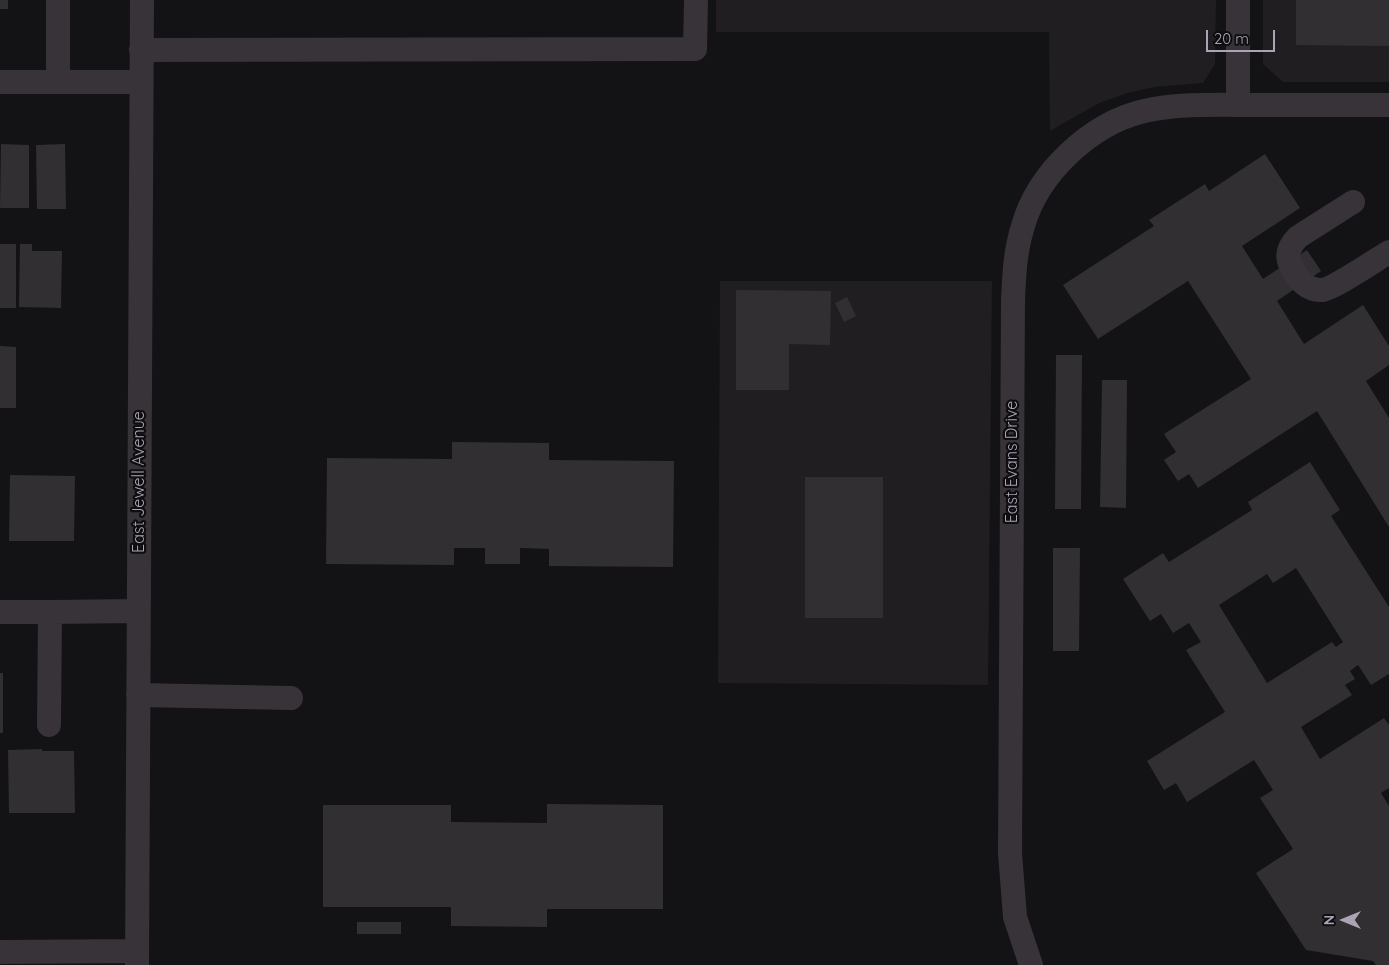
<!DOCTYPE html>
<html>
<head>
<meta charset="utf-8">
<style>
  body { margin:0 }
  #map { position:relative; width:1389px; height:965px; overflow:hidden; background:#131214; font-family:Quicksand,sans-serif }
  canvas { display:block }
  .north { position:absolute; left:1319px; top:895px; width:50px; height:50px; -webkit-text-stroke:4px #0e0d0f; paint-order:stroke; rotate:270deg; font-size:14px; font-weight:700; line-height:20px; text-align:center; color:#aca3b5 }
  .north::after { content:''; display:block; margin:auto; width:18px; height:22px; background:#aca3b5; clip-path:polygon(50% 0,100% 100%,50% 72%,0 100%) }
  .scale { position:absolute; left:1206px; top:30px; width:69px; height:22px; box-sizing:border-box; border:2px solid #aca3b5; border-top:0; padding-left:6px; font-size:15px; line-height:18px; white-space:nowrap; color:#aca3b5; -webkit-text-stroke:4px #0e0d0f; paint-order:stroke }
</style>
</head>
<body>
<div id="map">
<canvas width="1389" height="965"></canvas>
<div class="north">N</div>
<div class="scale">20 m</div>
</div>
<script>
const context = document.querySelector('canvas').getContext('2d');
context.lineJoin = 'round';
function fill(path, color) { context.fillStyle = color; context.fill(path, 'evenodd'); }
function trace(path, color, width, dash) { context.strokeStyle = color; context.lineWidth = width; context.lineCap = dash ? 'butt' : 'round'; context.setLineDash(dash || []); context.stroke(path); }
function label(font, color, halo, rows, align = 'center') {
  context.font = font + ' Quicksand,sans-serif'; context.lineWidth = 4.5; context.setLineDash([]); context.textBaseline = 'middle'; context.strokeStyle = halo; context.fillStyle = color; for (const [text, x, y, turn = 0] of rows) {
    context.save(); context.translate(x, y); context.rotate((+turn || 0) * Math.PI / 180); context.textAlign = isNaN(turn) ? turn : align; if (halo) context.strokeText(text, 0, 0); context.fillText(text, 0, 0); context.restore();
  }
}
const built = new Path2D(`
  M 716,0 L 1216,0 L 1215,64 L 1203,83 L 1155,87 L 1128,93 L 1099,103 L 1050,131 L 1049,32 L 716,32 Z
  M 1263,0 L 1389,0 L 1389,82 L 1283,82 L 1263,64 Z
  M 720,281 L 992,281 L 988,685 L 718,683 Z`);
const building = new Path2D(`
  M 0,0 L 8,0 L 8,9 L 0,9 Z
  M 1296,0 L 1389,0 L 1389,46 L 1296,45 Z
  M 1,144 L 29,145 L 29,208 L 0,208 Z
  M 65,144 L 66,209 L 37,209 L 36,145 Z
  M 1265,154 L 1300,208 L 1242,246 L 1263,279 L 1307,250 L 1321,271 L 1277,301 L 1304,344 L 1363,305 L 1389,346 L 1389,365 L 1366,381 L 1389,418 L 1389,527 L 1317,411 L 1198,488 L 1189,474 L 1178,481 L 1164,460 L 1176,452 L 1164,434 L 1251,379 L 1188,281 L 1098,339 L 1063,285 L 1154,226 L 1149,220 L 1205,184 L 1209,191 Z
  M 0,244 L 16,244 L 16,308 L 0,308 Z
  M 20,244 L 32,244 L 32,251 L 62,251 L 61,308 L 19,307 Z
  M 736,290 L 831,291 L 830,345 L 789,344 L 789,390 L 736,390 Z
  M 847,297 L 856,316 L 844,322 L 835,303 Z
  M 0,346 L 16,347 L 16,408 L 0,408 Z
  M 1056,355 L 1082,355 L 1081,509 L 1055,509 Z
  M 1102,380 L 1127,380 L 1126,508 L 1100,507 Z
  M 452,442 L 549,443 L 549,460 L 674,461 L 673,567 L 549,566 L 549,549 L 520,548 L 520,564 L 485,564 L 485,548 L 454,548 L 454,565 L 326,564 L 327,458 L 452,459 Z
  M 1310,462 L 1340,510 L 1331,516 L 1389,607 L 1389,674 L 1371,685 L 1358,665 L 1350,671 L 1355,679 L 1345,685 L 1352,695 L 1301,727 L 1320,759 L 1384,718 L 1389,725 L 1389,788 L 1381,793 L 1389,806 L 1389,965 L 1376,965 L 1373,961 L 1306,950 L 1256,873 L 1293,849 L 1260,798 L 1273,790 L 1254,760 L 1187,802 L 1176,783 L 1164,790 L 1147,761 L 1225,712 L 1186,650 L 1201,642 L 1189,623 L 1173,633 L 1161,614 L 1150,621 L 1123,579 L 1163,553 L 1169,562 L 1252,510 L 1248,502 ZM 1296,568 L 1343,642 L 1336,647 L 1332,642 L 1267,683 L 1219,605 L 1267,574 L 1273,583 Z
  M 10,475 L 75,476 L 74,541 L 9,541 Z
  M 805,477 L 883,477 L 883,618 L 805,618 Z
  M 1053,548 L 1080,548 L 1079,651 L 1053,651 Z
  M 0,673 L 3,673 L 3,733 L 0,733 Z
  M 42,749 L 42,751 L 74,751 L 75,813 L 9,813 L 8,750 Z
  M 547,804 L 663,805 L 663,909 L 547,909 L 547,927 L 451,926 L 451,907 L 323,907 L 323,805 L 451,805 L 451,822 L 547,823 Z
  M 357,922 L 401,922 L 401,934 L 357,934 Z`);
const minor = new Path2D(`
  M 58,0 L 58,82
  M 141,50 L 695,49 L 696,0
  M 0,82 L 141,82
  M 1238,105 L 1238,0
  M 1353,202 L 1298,237 C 1289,246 1285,256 1292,268 C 1297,279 1308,291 1322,290 C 1333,289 1377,259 1389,252
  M 0,612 L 50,612 L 49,725
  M 50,612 L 138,611
  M 138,695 L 291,698
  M 0,952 L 137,951
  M 137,965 L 142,0
  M 1031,965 L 1015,917 L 1010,853 L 1013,301 C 1014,276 1015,251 1023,226 C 1038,173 1090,124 1144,111 C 1181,103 1219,105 1257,105 C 1301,105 1345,105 1389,105`);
const streetNames = [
  ["East Evans Drive",1012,462,-90],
  ["East Jewell Avenue",139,482,-90]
];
fill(built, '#201e21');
fill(building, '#322f33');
trace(minor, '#373339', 24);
label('16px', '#aca3b5', '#0e0d0f', streetNames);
</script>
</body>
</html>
